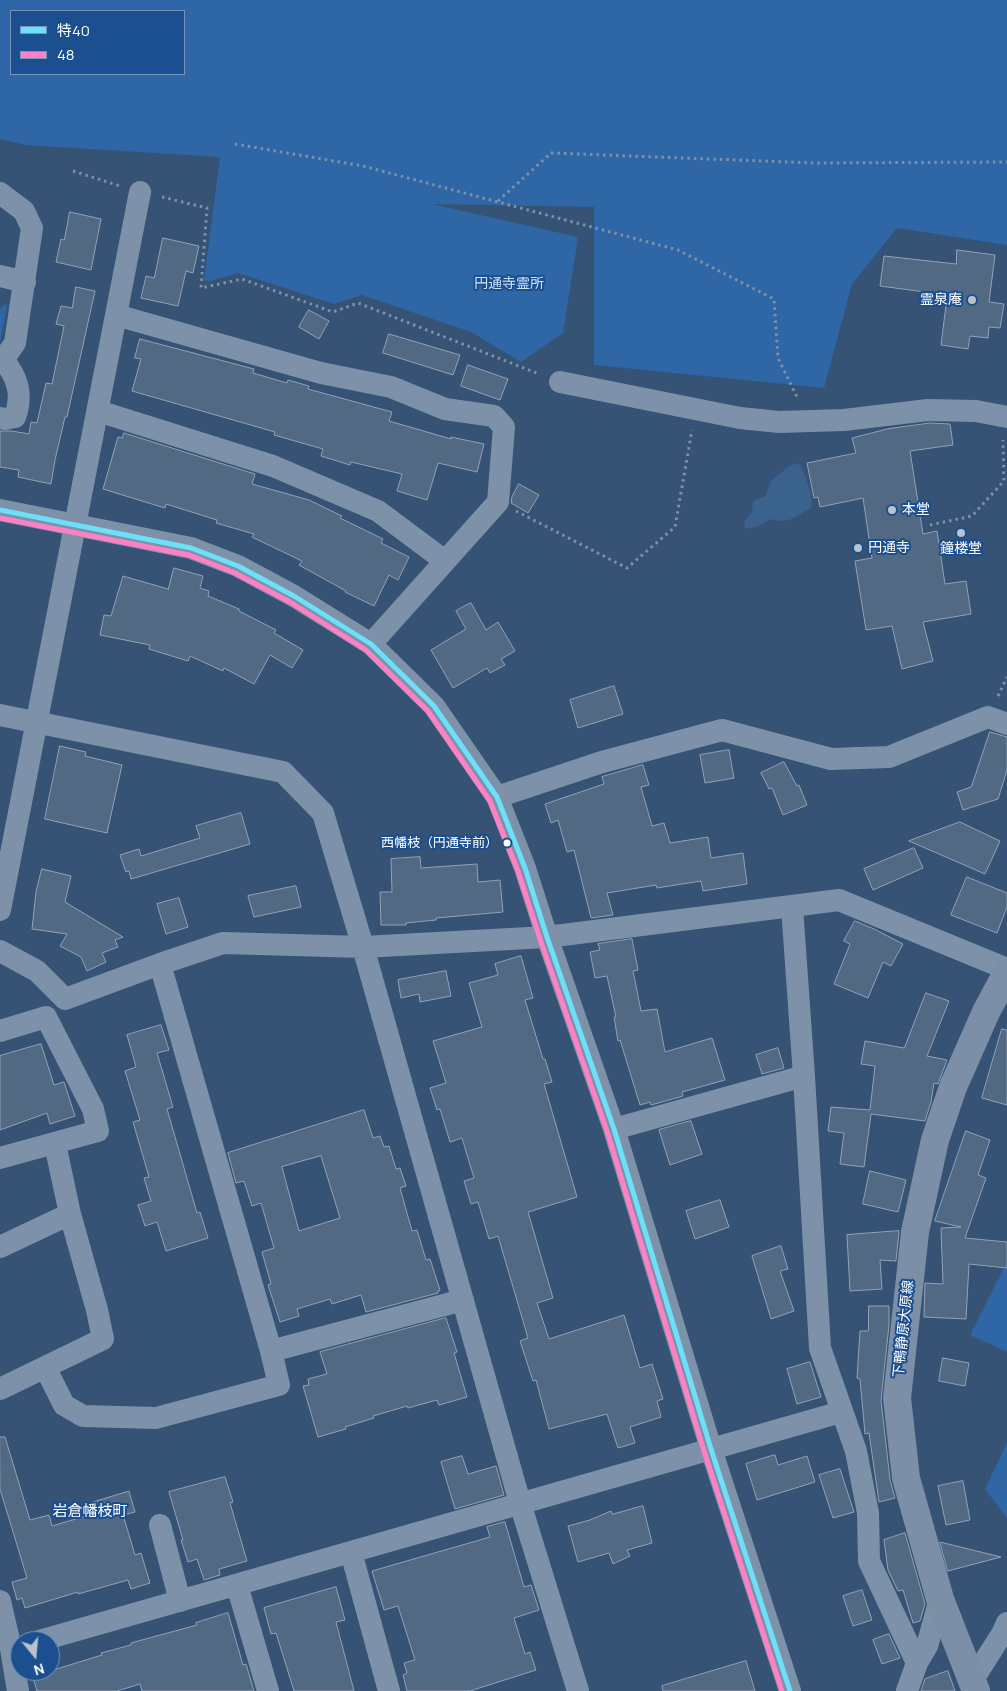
<!DOCTYPE html>
<html>
<head>
<meta charset="utf-8">
<style>
  body { margin:0 }
  #map { position:relative; width:1007px; height:1691px; overflow:hidden; background:#365274; font-family:Manrope,"Noto Sans JP",sans-serif }
  canvas { display:block }
  .legend { position:absolute; left:10px; top:10px; width:175px; height:65px; box-sizing:border-box; background:#1b4f8f; border:1px solid #7695bc; margin:0; padding:6px 9px; list-style:none; font-size:15px; color:#fff }
  .legend li { display:flex; align-items:center; gap:10px; height:25px }
  .legend b { width:25px; border:1px solid #7695bc }
  .north { position:absolute; left:10px; top:1631px; width:50px; height:50px; box-sizing:border-box; background:#1b4f8f; border:1px solid #7695bc; border-radius:50%; rotate:163deg; font-size:14px; font-weight:700; line-height:20px; text-align:center; color:#fff }
  .north::after { content:''; display:block; margin:auto; width:18px; height:22px; background:#b9c2ce; clip-path:polygon(50% 0,100% 100%,50% 72%,0 100%) }
</style>
</head>
<body>
<div id="map">
<canvas width="1007" height="1691"></canvas>
<ul class="legend">
<li><b style="height:6px;background:#6ddff8"></b>特40</li>
<li><b style="height:6px;background:#ff80c5"></b>48</li>
</ul>
<div class="north">N</div>
</div>
<script>
const context = document.querySelector('canvas').getContext('2d');
context.lineJoin = 'round';
function fill(path, color) { context.fillStyle = color; context.fill(path, 'evenodd'); }
function trace(path, color, width, dash) { context.strokeStyle = color; context.lineWidth = width; context.lineCap = dash ? 'butt' : 'round'; context.setLineDash(dash || []); context.stroke(path); }
function label(font, color, halo, rows, align = 'center') {
  context.font = font + ' Manrope,"Noto Sans JP",sans-serif'; context.lineWidth = 4; context.setLineDash([]); context.textBaseline = 'middle'; context.strokeStyle = halo; context.fillStyle = color; for (const [text, x, y, turn = 0] of rows) {
    context.save(); context.translate(x, y); context.rotate((+turn || 0) * Math.PI / 180); context.textAlign = isNaN(turn) ? turn : align; if (halo) context.strokeText(text, 0, 0); context.fillText(text, 0, 0); context.restore();
  }
}
const green = new Path2D(`
  M 0,0 L 1007,0 L 1007,245 L 897,228 L 852,284 L 824,388 L 594,365 L 594,207 L 432,204 L 578,237 L 563,333 L 521,362 L 471,332 L 362,295 L 334,304 L 238,273 L 210,281 L 204,280 L 220,157 L 25,145 L 0,139 ZM 184,11 L 184,74 L 11,74 L 11,11 Z
  M 5,304 L 7,306 L 0,342 L 0,309 Z
  M 1007,1261 L 1007,1352 L 970,1335 Z
  M 1007,1443 L 1007,1518 L 985,1489 Z`);
const water = new Path2D(`
  M 798,463 C 804,468 815,501 811,508 C 809,510 807,510 804,512 C 793,519 785,524 771,519 L 759,526 L 745,529 L 744,522 L 752,512 L 753,501 L 765,496 L 771,481 L 789,466 Z`);
const building = new Path2D(`
  M 70,212 L 101,219 L 91,270 L 56,262 L 61,239 L 64,240 Z
  M 163,238 L 199,246 L 193,273 L 186,271 L 178,306 L 141,298 L 146,276 L 154,278 Z
  M 957,250 L 995,255 L 989,302 L 1004,304 L 1000,328 L 989,327 L 988,338 L 970,336 L 968,349 L 941,345 L 946,305 L 939,304 L 940,294 L 880,286 L 884,256 L 956,264 Z
  M 76,287 L 95,291 L 67,417 L 65,417 L 55,460 L 51,484 L 18,477 L 19,470 L 0,467 L 0,431 L 12,431 L 29,434 L 31,422 L 37,423 L 46,383 L 52,384 L 64,326 L 56,324 L 61,306 L 72,308 Z
  M 309,310 L 329,321 L 319,339 L 299,327 Z
  M 389,334 L 460,355 L 453,375 L 383,353 Z
  M 140,339 L 254,369 L 253,373 L 287,383 L 288,380 L 309,386 L 308,389 L 392,412 L 389,421 L 451,439 L 451,437 L 484,444 L 477,472 L 438,463 L 427,500 L 397,491 L 402,474 L 351,462 L 350,465 L 321,456 L 323,449 L 274,435 L 275,432 L 132,391 L 141,359 L 135,358 Z
  M 468,365 L 508,379 L 500,400 L 461,386 Z
  M 930,423 L 950,424 L 953,445 L 910,451 L 923,534 L 937,531 L 945,584 L 966,581 L 971,614 L 923,622 L 933,661 L 902,669 L 892,626 L 866,630 L 855,561 L 872,558 L 863,498 L 820,507 L 818,497 L 814,498 L 807,463 L 856,453 L 852,438 L 887,429 Z
  M 124,433 L 255,474 L 252,484 L 309,500 L 342,516 L 340,518 L 383,539 L 381,543 L 409,557 L 398,580 L 389,575 L 374,606 L 345,592 L 346,591 L 299,565 L 302,561 L 252,537 L 254,534 L 216,523 L 217,520 L 166,504 L 165,508 L 103,489 L 118,437 L 122,438 Z
  M 519,484 L 539,495 L 528,513 L 511,503 L 512,497 Z
  M 174,568 L 203,576 L 200,588 L 209,591 L 208,596 L 239,609 L 239,611 L 276,630 L 274,633 L 303,650 L 292,668 L 270,655 L 254,684 L 224,668 L 223,671 L 190,656 L 188,661 L 149,649 L 150,645 L 100,635 L 104,615 L 111,616 L 123,576 L 168,589 Z
  M 471,603 L 486,630 L 498,622 L 515,651 L 501,659 L 505,665 L 490,673 L 487,668 L 453,688 L 431,650 L 466,629 L 456,611 Z
  M 614,686 L 623,714 L 578,728 L 570,700 Z
  M 990,732 L 1007,737 L 1007,770 L 998,799 L 963,810 L 957,792 L 971,787 Z
  M 60,746 L 86,752 L 85,756 L 122,765 L 107,833 L 45,819 Z
  M 729,750 L 734,778 L 705,783 L 700,755 Z
  M 784,762 L 797,786 L 799,785 L 807,805 L 783,815 L 772,788 L 769,789 L 761,773 Z
  M 643,765 L 649,785 L 641,787 L 652,826 L 664,823 L 670,843 L 708,837 L 711,858 L 743,853 L 747,884 L 703,891 L 701,881 L 657,888 L 656,885 L 607,893 L 613,915 L 591,918 L 574,850 L 567,852 L 558,820 L 551,823 L 545,804 L 604,784 L 602,777 Z
  M 241,813 L 250,844 L 131,879 L 129,871 L 126,872 L 120,855 L 139,849 L 141,856 L 200,838 L 196,826 Z
  M 960,822 L 1000,841 L 985,874 L 909,841 Z
  M 914,848 L 923,868 L 873,890 L 864,869 Z
  M 420,857 L 421,868 L 477,864 L 478,882 L 500,880 L 503,912 L 436,918 L 436,920 L 406,923 L 406,925 L 381,925 L 380,892 L 392,892 L 391,859 Z
  M 42,869 L 71,876 L 65,902 L 123,937 L 115,940 L 118,947 L 102,953 L 106,962 L 87,971 L 81,957 L 60,946 L 67,934 L 32,929 L 36,892 Z
  M 967,877 L 1007,893 L 1007,907 L 997,933 L 951,915 Z
  M 296,886 L 301,907 L 254,917 L 248,896 Z
  M 179,898 L 188,927 L 166,934 L 157,904 Z
  M 855,921 L 874,929 L 903,944 L 891,966 L 883,962 L 868,998 L 834,984 L 850,944 L 844,941 Z
  M 632,939 L 638,970 L 633,971 L 641,1011 L 657,1009 L 665,1052 L 712,1038 L 725,1080 L 682,1092 L 683,1096 L 651,1105 L 650,1102 L 640,1105 L 620,1040 L 618,1041 L 614,1017 L 616,1017 L 607,976 L 595,978 L 590,952 L 600,950 L 598,944 Z
  M 521,956 L 533,998 L 525,1000 L 543,1059 L 545,1059 L 552,1082 L 544,1084 L 577,1197 L 528,1212 L 553,1298 L 537,1303 L 549,1339 L 624,1315 L 640,1368 L 652,1364 L 663,1399 L 657,1401 L 661,1417 L 630,1427 L 635,1443 L 618,1448 L 607,1414 L 549,1429 L 536,1380 L 533,1381 L 520,1341 L 528,1338 L 498,1236 L 489,1239 L 478,1202 L 471,1204 L 464,1181 L 474,1178 L 462,1138 L 450,1142 L 440,1109 L 437,1110 L 430,1088 L 446,1083 L 433,1041 L 482,1027 L 469,983 L 498,975 L 495,964 Z
  M 446,971 L 451,996 L 420,1002 L 419,994 L 401,998 L 398,980 Z
  M 926,993 L 949,1001 L 927,1056 L 947,1060 L 938,1084 L 934,1083 L 931,1102 L 925,1121 L 871,1114 L 864,1167 L 840,1164 L 844,1133 L 828,1131 L 831,1107 L 870,1110 L 875,1066 L 861,1064 L 865,1041 L 904,1048 Z
  M 161,1025 L 169,1050 L 157,1053 L 173,1107 L 167,1109 L 197,1213 L 200,1212 L 208,1238 L 166,1251 L 157,1222 L 145,1226 L 138,1205 L 151,1201 L 144,1178 L 149,1177 L 133,1122 L 140,1120 L 125,1071 L 136,1067 L 127,1035 Z
  M 1002,1029 L 1007,1030 L 1007,1105 L 982,1098 Z
  M 41,1044 L 54,1085 L 64,1082 L 75,1116 L 50,1124 L 47,1113 L 0,1130 L 0,1056 Z
  M 778,1048 L 784,1068 L 762,1074 L 756,1055 Z
  M 364,1110 L 373,1138 L 380,1136 L 384,1147 L 389,1146 L 396,1169 L 400,1168 L 406,1186 L 400,1188 L 412,1231 L 417,1230 L 426,1260 L 430,1259 L 440,1290 L 438,1291 L 438,1293 L 366,1312 L 361,1295 L 332,1304 L 330,1299 L 297,1309 L 299,1316 L 280,1322 L 268,1285 L 271,1284 L 262,1252 L 274,1248 L 261,1203 L 252,1206 L 244,1181 L 236,1183 L 228,1153 ZM 321,1156 L 340,1218 L 299,1231 L 282,1167 Z
  M 691,1121 L 702,1154 L 670,1165 L 659,1130 Z
  M 966,1131 L 990,1140 L 978,1175 L 986,1178 L 965,1238 L 1007,1242 L 1007,1268 L 969,1264 L 966,1319 L 924,1317 L 925,1283 L 943,1284 L 941,1228 L 961,1227 L 935,1221 Z
  M 870,1171 L 906,1180 L 898,1212 L 863,1204 Z
  M 720,1200 L 729,1227 L 695,1239 L 686,1211 Z
  M 899,1231 L 896,1261 L 880,1260 L 882,1289 L 850,1291 L 847,1235 Z
  M 781,1246 L 788,1269 L 780,1271 L 794,1311 L 771,1319 L 752,1256 Z
  M 869,1306 L 889,1306 L 889,1325 L 881,1400 L 890,1480 L 895,1498 L 879,1502 L 869,1433 L 865,1434 L 860,1379 L 857,1378 L 860,1331 L 868,1331 Z
  M 446,1318 L 457,1352 L 454,1353 L 467,1397 L 439,1405 L 437,1400 L 408,1408 L 407,1406 L 373,1416 L 374,1418 L 345,1427 L 346,1429 L 318,1437 L 303,1386 L 309,1385 L 308,1379 L 327,1374 L 320,1352 Z
  M 943,1358 L 969,1363 L 965,1386 L 939,1381 Z
  M 810,1362 L 821,1397 L 797,1404 L 787,1369 Z
  M 0,1437 L 5,1437 L 30,1520 L 49,1515 L 52,1526 L 96,1513 L 93,1502 L 129,1491 L 135,1512 L 123,1515 L 135,1555 L 141,1553 L 150,1583 L 131,1589 L 128,1580 L 78,1594 L 78,1592 L 25,1608 L 22,1598 L 17,1600 L 12,1582 L 27,1578 L 0,1489 Z
  M 775,1455 L 778,1465 L 807,1456 L 815,1482 L 757,1500 L 746,1464 Z
  M 462,1456 L 468,1474 L 496,1466 L 504,1495 L 455,1509 L 441,1462 Z
  M 840,1469 L 854,1512 L 833,1518 L 819,1475 Z
  M 225,1477 L 233,1502 L 230,1503 L 247,1561 L 219,1569 L 220,1575 L 204,1580 L 197,1559 L 188,1562 L 181,1540 L 183,1540 L 169,1492 Z
  M 963,1481 L 970,1520 L 946,1525 L 938,1486 Z
  M 643,1506 L 652,1543 L 627,1550 L 630,1556 L 613,1564 L 609,1553 L 578,1562 L 568,1526 L 590,1520 L 611,1511 L 612,1514 Z
  M 505,1522 L 524,1587 L 531,1585 L 539,1610 L 514,1618 L 525,1654 L 530,1652 L 536,1670 L 470,1691 L 407,1691 L 403,1675 L 407,1673 L 404,1663 L 415,1660 L 398,1606 L 384,1610 L 372,1571 L 490,1537 L 487,1527 Z
  M 905,1533 L 925,1604 L 920,1621 L 913,1623 L 903,1590 L 898,1591 L 888,1570 L 884,1540 Z
  M 940,1542 L 1001,1557 L 948,1571 Z
  M 336,1587 L 345,1620 L 336,1622 L 354,1691 L 294,1691 L 276,1633 L 271,1634 L 264,1608 Z
  M 862,1590 L 872,1620 L 853,1626 L 843,1596 Z
  M 228,1613 L 243,1665 L 246,1664 L 254,1691 L 142,1691 L 140,1684 L 117,1691 L 37,1691 L 31,1671 L 50,1671 L 102,1655 L 101,1653 L 131,1645 L 131,1643 L 197,1625 L 196,1623 Z
  M 889,1634 L 900,1658 L 882,1664 L 873,1640 Z
  M 746,1661 L 755,1691 L 663,1691 L 662,1686 Z
  M 948,1671 L 955,1691 L 921,1691 L 925,1679 Z`);
const path = new Path2D(`
  M 235,144 L 363,166 L 678,250 L 774,299 L 778,358 L 798,399
  M 73,171 L 120,186
  M 162,197 L 207,208 L 201,288 L 242,279 L 333,312 L 358,303 L 539,374
  M 498,201 L 551,153 L 816,163 L 1007,162
  M 516,511 L 627,568 L 675,527 L 692,430
  M 930,525 L 972,516 L 1004,481 L 1003,440
  M 998,696 L 1007,677`);
const minor = new Path2D(`
  M 0,193 L 24,211 L 32,228 L 15,343 L 3,360 C 18,377 23,395 15,417 L 5,419 L 0,418
  M 0,276 L 25,282
  M 116,315 L 321,373 L 391,387 L 445,409 L 494,416 L 504,427 L 498,502 L 371,644
  M 560,382 L 740,418 L 779,422 L 844,420 L 928,410 L 976,411 L 1007,417
  M 98,411 L 273,466 L 378,511 L 445,561
  M 0,510 L 191,548 L 238,566 L 294,596 L 371,644 L 434,706 L 497,797 L 525,868 L 547,937 L 614,1129 L 711,1449 L 790,1691
  M 0,715 L 283,772 L 323,813 L 363,947 L 520,1503 L 578,1691
  M 497,797 L 602,762 L 722,730 L 831,759 L 889,757 L 988,717 L 1007,724
  M 0,910 L 140,192
  M 0,951 L 37,971 L 65,999 L 160,964 L 223,943 L 363,947 L 547,937 L 839,900 L 1007,969
  M 160,964 L 271,1351 L 463,1300
  M 0,1031 L 46,1017 L 93,1109 L 98,1131 L 0,1158
  M 804,1076 L 820,1348 L 856,1451 L 868,1513 L 869,1561 L 917,1663
  M 614,1129 L 804,1076 L 792,907
  M 0,1247 L 70,1214
  M 45,1367 L 64,1405 L 83,1416 L 156,1418 L 279,1385 L 271,1351
  M 0,1389 L 103,1339 L 97,1310 L 70,1214 L 55,1144
  M 160,1525 L 180,1601
  M 351,1552 L 389,1691
  M 237,1585 L 268,1691
  M 0,1601 L 11,1649 L 18,1691
  M 39,1641 L 841,1412
  M 972,1681 L 1002,1634 L 1007,1623
  M 907,1691 L 917,1663 L 927,1646 L 940,1599`);
const major = new Path2D(`
  M 976,1691 L 940,1599 L 906,1478 L 897,1398 L 915,1232 L 935,1140 L 953,1087 L 986,1012 L 1007,973`);
const bus1 = new Path2D(`
  M 0,510 L 191,548 L 238,566 L 294,596 L 371,644 L 434,706 L 497,797 L 525,868 L 547,937 L 614,1129 L 711,1449 L 790,1691`);
const bus2 = new Path2D(`
  M 0,518 L 189,555 L 235,573 L 290,602 L 366,650 L 428,711 L 490,801 L 518,871 L 540,939 L 607,1131 L 704,1451 L 782,1691`);
const markers = [
  [972,300,5,"#b9c2ce"],
  [892,510,5,"#b9c2ce"],
  [961,533,5,"#b9c2ce"],
  [858,548,5,"#b9c2ce"],
  [507,843,4.5,"#fff"]
];
const busNames = [
  ["西幡枝（円通寺前）",498,843]
];
const parkNames = [
  ["円通寺霊所",509,284]
];
const poiNames = [
  ["霊泉庵",962,300,"right"],
  ["本堂",902,510],
  ["円通寺",868,548],
  ["鐘楼堂",961,549,"center"]
];
const streetNames = [
  ["下鴨静原大原線",904,1329,-84]
];
const neighbourhoodNames = [
  ["岩倉幡枝町",90,1512]
];
fill(green, '#2f66a5');
fill(water, '#3b618d');
fill(building, '#526984');
trace(building, '#92a2b6', 1);
trace(path, '#7d92a8', 3, [2.5, 4]);
trace(minor, '#7d92a8', 22);
trace(major, '#7d8ea7', 28);
trace(bus1, '#6ddff8', 5);
trace(bus2, '#ff80c5', 5);
for (const [x, y, r, color] of markers) { const dot = new Path2D(); dot.arc(x, y, r, 0, 2 * Math.PI); context.fillStyle = color; context.fill(dot); trace(dot, '#1b4f8f', 2); }
label('13px', '#fff', '#1b4f8f', busNames, 'right');
label('14px', '#cfe3fa', '#1b4f8f', parkNames);
label('14px', '#fff', '#1b4f8f', poiNames, 'left');
label('14px', '#fff', '#1b4f8f', streetNames);
label('15px', '#fff', '#1b4f8f', neighbourhoodNames);
</script>
</body>
</html>
